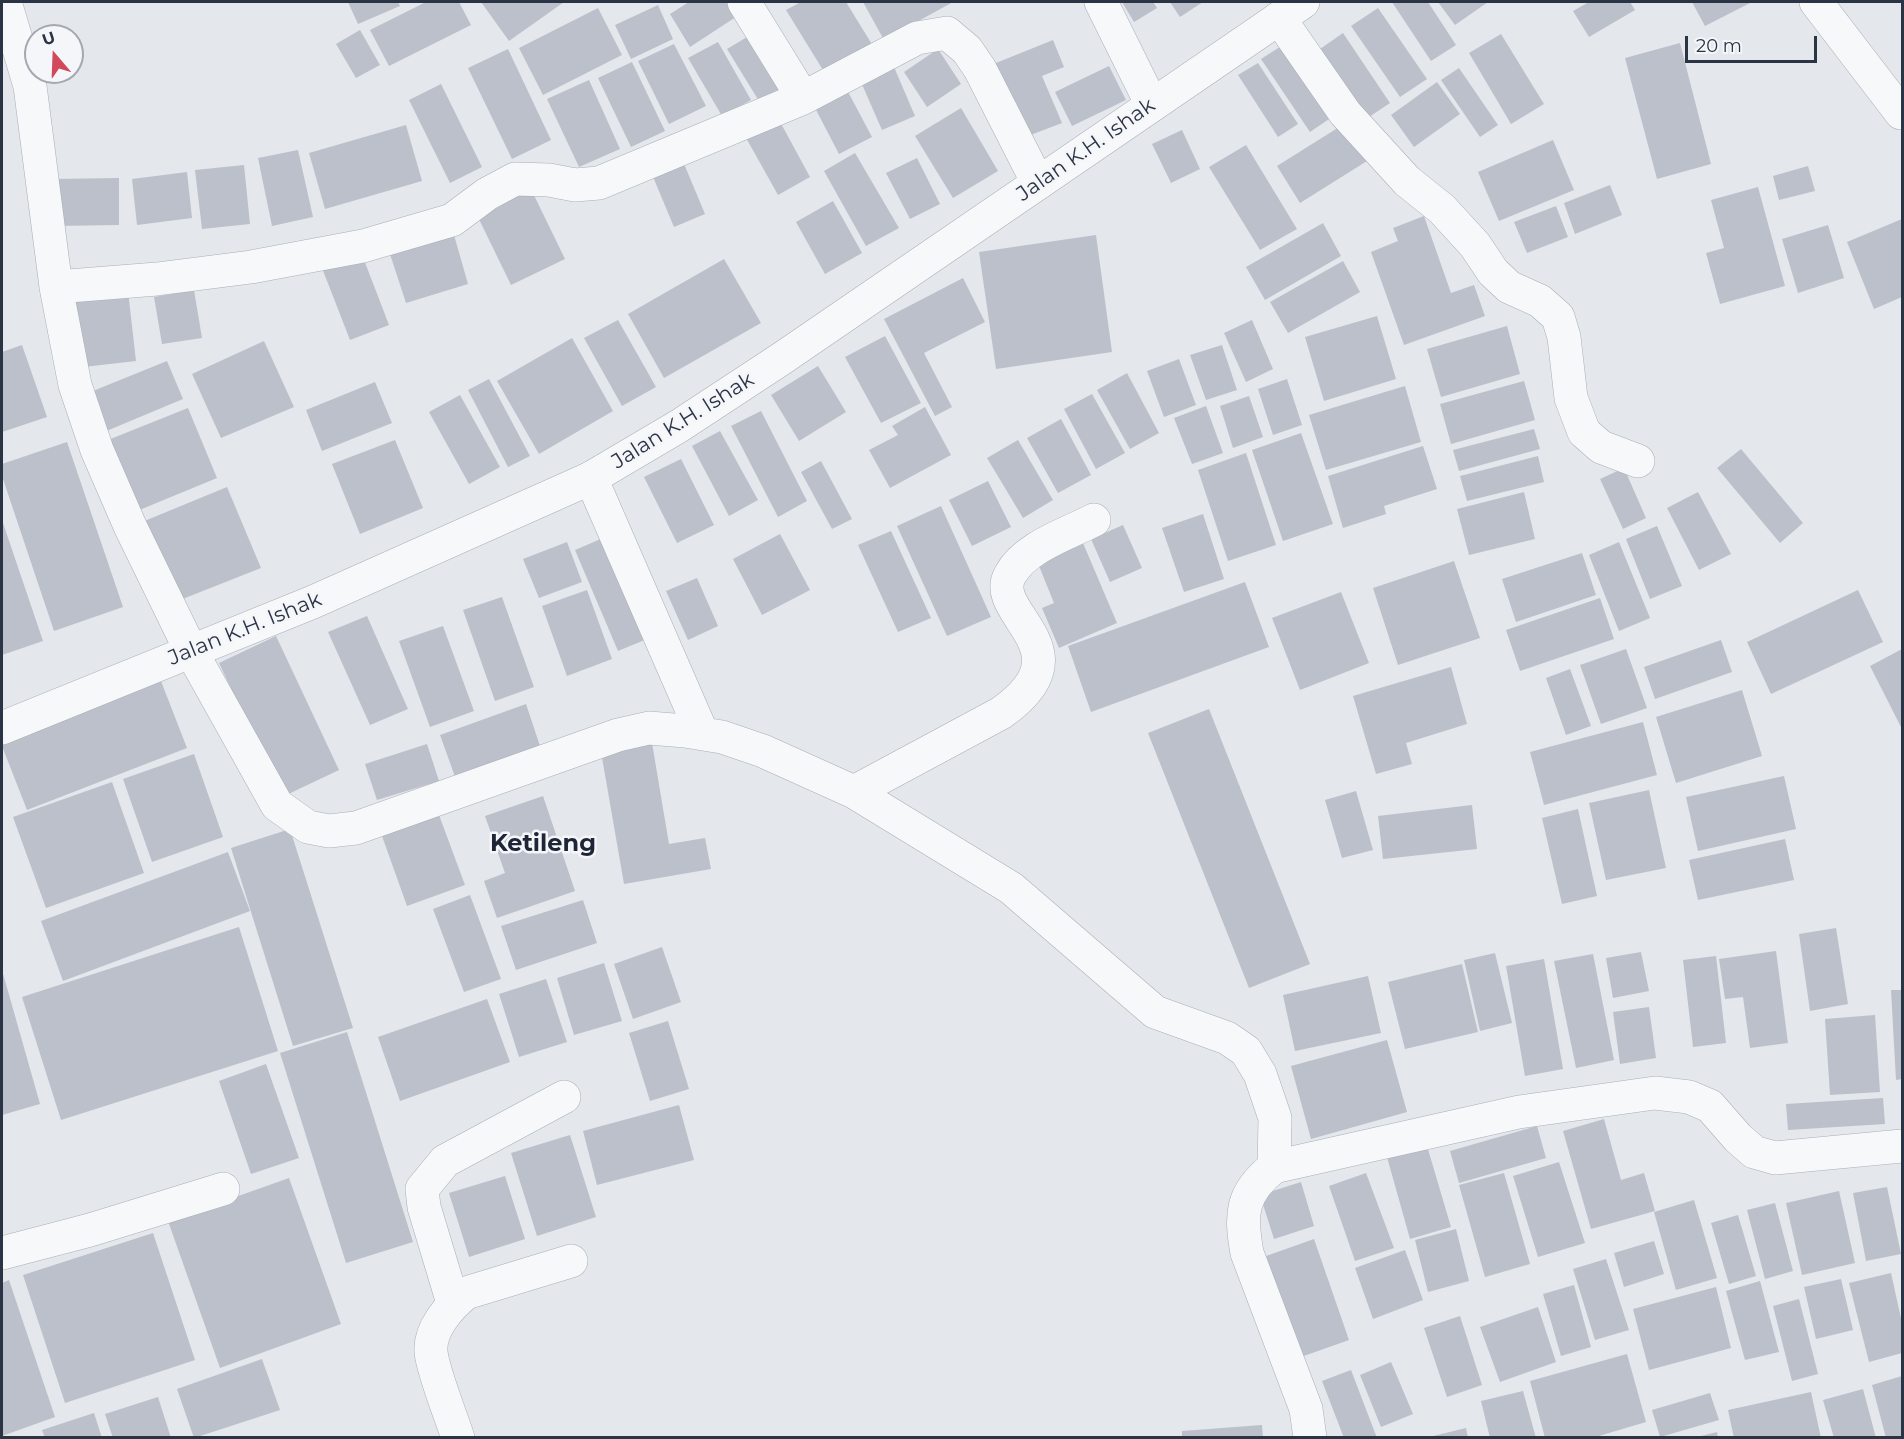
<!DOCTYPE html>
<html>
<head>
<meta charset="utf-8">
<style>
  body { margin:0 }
  #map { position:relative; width:1904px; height:1439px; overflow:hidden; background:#e4e7ec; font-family:Montserrat,sans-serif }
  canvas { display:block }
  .frame { position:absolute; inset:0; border:3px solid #2b3445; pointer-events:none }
  .north { position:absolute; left:24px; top:24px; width:60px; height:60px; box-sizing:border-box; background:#f4f6f9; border:2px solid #a4a8b1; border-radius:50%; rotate:341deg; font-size:16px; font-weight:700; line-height:24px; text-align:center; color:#2b3445 }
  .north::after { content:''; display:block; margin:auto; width:21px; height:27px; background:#d1495b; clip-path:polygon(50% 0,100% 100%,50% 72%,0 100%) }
  .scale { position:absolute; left:1685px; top:36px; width:132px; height:27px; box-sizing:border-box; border:3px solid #2b3445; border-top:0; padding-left:8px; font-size:18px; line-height:21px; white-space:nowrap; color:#2b3445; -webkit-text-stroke:4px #f4f6f9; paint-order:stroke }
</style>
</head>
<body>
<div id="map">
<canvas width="1904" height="1439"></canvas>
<div class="frame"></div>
<div class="north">U</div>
<div class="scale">20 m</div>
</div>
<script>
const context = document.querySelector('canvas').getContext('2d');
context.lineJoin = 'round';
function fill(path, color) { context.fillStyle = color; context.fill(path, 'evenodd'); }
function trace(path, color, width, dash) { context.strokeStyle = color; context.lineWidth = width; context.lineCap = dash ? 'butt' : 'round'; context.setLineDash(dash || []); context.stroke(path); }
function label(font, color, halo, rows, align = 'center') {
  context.font = font + ' Montserrat,sans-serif'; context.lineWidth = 5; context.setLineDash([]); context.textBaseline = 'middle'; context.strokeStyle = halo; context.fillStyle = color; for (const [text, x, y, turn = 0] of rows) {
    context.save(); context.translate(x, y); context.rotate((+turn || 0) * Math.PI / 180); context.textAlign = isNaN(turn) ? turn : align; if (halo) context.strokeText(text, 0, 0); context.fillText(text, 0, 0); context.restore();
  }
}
const building = new Path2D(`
  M 348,2 L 398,2 L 400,6 L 358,24 Z
  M 426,2 L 459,2 L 471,25 L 389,66 L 370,30 Z
  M 481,2 L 564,2 L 509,41 Z
  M 689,2 L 734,2 L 742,13 L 690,47 L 670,14 Z
  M 801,2 L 846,2 L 873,46 L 826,75 L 786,10 Z
  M 863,2 L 953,2 L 884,40 Z
  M 1122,2 L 1153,2 L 1157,8 L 1134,22 Z
  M 1170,2 L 1203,2 L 1180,17 Z
  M 1392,2 L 1428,2 L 1456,45 L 1431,61 Z
  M 1438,2 L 1488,2 L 1455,25 Z
  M 1589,2 L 1630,2 L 1635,10 L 1589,37 L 1573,11 Z
  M 1692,2 L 1752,2 L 1705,26 Z
  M 658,5 L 673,39 L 631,59 L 615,25 Z
  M 598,8 L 622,55 L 543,95 L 519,48 Z
  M 1378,8 L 1427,79 L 1400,97 L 1351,26 Z
  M 360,30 L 380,65 L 356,78 L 336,44 Z
  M 757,31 L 789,83 L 759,101 L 727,49 Z
  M 1343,33 L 1390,103 L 1366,119 L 1320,49 Z
  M 1501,34 L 1544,104 L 1511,124 L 1469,53 Z
  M 1053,40 L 1064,67 L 1042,76 L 1062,123 L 1020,139 L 991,65 Z
  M 718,42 L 751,100 L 722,116 L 688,58 Z
  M 1286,43 L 1335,115 L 1310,132 L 1261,59 Z
  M 1680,43 L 1711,164 L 1657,179 L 1625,58 Z
  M 674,44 L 706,106 L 669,124 L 638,61 Z
  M 508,49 L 551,140 L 512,159 L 468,68 Z
  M 938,49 L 961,84 L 927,107 L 904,72 Z
  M 632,62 L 665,131 L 631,147 L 598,78 Z
  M 1258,63 L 1298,124 L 1278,137 L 1238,75 Z
  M 1109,66 L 1126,100 L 1072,126 L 1055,92 Z
  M 894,67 L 915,116 L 882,130 L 861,82 Z
  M 1459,68 L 1498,125 L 1480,137 L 1441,80 Z
  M 589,80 L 620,149 L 579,167 L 547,99 Z
  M 1437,82 L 1460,114 L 1414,147 L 1391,115 Z
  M 441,84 L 482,167 L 450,183 L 409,100 Z
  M 846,88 L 872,137 L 839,154 L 814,106 Z
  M 961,108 L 998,171 L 953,198 L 915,136 Z
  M 778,118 L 810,177 L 778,195 L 745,136 Z
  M 1344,124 L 1367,161 L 1300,203 L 1277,166 Z
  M 406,125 L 422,181 L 325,209 L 309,153 Z
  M 1182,130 L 1200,169 L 1171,183 L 1152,144 Z
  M 1553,140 L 1574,190 L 1499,221 L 1478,172 Z
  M 1246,145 L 1297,229 L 1260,250 L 1209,167 Z
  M 298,150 L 313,217 L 272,226 L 258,158 Z
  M 855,153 L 899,228 L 866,246 L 824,171 Z
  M 917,158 L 940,204 L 910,219 L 886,173 Z
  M 682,159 L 705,214 L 674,227 L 651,172 Z
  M 244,165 L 250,224 L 202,229 L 195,170 Z
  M 1808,166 L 1815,191 L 1779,200 L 1773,176 Z
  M 187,172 L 192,218 L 137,225 L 132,179 Z
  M 119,178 L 119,225 L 53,226 L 52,179 Z
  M 1610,185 L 1622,215 L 1575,234 L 1564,203 Z
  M 530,187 L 565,259 L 511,285 L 476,213 Z
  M 1758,187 L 1785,286 L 1720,304 L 1706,253 L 1724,248 L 1711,200 Z
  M 833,201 L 862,253 L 825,274 L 796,222 Z
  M 1556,206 L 1568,237 L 1527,253 L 1514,222 Z
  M 1424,216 L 1451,293 L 1474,285 L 1485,316 L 1404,345 L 1371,252 L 1398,241 L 1393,228 Z
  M 1902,219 L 1902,297 L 1874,309 L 1847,242 Z
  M 1323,223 L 1341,256 L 1265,300 L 1246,267 Z
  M 1828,225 L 1844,278 L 1798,293 L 1782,239 Z
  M 452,228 L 468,284 L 406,303 L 388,248 Z
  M 1096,235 L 1112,352 L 996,369 L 979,252 Z
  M 361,252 L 389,325 L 350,340 L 322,268 Z
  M 724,259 L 761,323 L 664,378 L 628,314 Z
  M 1343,261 L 1360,292 L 1288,333 L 1270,302 Z
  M 963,278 L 985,322 L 924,353 L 952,407 L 935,416 L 884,319 Z
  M 194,290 L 202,338 L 162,344 L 154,297 Z
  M 128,291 L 136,361 L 75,368 L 67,298 Z
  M 1377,316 L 1396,379 L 1324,401 L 1305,337 Z
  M 618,320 L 656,387 L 622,406 L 584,338 Z
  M 1252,320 L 1273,369 L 1246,382 L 1224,333 Z
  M 1507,326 L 1520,374 L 1441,397 L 1427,349 Z
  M 885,336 L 921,403 L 881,423 L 845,357 Z
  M 572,338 L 613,411 L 539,454 L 497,381 Z
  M 264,341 L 294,407 L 221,438 L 192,374 Z
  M 22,345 L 47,417 L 2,432 L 2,352 Z
  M 1222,345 L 1237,390 L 1206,400 L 1190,355 Z
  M 1179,359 L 1196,405 L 1164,417 L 1147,371 Z
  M 167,361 L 183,399 L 104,432 L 88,393 Z
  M 818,366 L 846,412 L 799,441 L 771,395 Z
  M 1127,373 L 1159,433 L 1130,449 L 1097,390 Z
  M 489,379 L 530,456 L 508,467 L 468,390 Z
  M 1287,379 L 1302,425 L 1273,435 L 1258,389 Z
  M 1524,381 L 1535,420 L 1451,444 L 1440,404 Z
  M 375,382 L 392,423 L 322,451 L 306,410 Z
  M 1405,386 L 1421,442 L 1326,470 L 1309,415 Z
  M 1092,394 L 1125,453 L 1096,469 L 1064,409 Z
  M 460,395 L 500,467 L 469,484 L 429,412 Z
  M 1249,396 L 1263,437 L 1233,448 L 1220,406 Z
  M 1206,406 L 1223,453 L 1192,464 L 1174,418 Z
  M 925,407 L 951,455 L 890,488 L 869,450 L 898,435 L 892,426 Z
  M 188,408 L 217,478 L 137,511 L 108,440 Z
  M 761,411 L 807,501 L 778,517 L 731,426 Z
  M 1061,419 L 1091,475 L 1058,493 L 1027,438 Z
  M 1534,429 L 1540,449 L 1459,471 L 1453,450 Z
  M 720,431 L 758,500 L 729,516 L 692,446 Z
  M 1301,433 L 1333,524 L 1283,541 L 1252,450 Z
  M 395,440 L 423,508 L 360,534 L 332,464 Z
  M 1018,440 L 1053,500 L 1023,518 L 987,458 Z
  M 67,442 L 123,607 L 54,631 L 2,476 L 2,464 Z
  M 1423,446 L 1437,489 L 1384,506 L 1386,514 L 1343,528 L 1328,476 Z
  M 1741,449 L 1803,523 L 1780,543 L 1717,468 Z
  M 1246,453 L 1276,545 L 1228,561 L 1198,470 Z
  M 1538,456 L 1544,482 L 1467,501 L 1460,476 Z
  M 681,459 L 714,525 L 677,543 L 644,477 Z
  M 821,461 L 852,519 L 832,529 L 801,472 Z
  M 1624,468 L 1646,518 L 1623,529 L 1600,479 Z
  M 988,481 L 1011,527 L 972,546 L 949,500 Z
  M 227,487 L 261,568 L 175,602 L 142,522 Z
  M 1524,492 L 1535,539 L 1469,555 L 1457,509 Z
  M 1698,492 L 1731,554 L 1699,570 L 1667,508 Z
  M 941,506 L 991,617 L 947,636 L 897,526 Z
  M 1203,514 L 1224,579 L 1184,592 L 1162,528 Z
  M 2,520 L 43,641 L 2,655 Z
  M 1123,525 L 1142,568 L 1110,582 L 1091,539 Z
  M 1657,526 L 1682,586 L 1650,599 L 1626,539 Z
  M 891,531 L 931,618 L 898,632 L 858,545 Z
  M 780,534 L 810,590 L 762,615 L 733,559 Z
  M 603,538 L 647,639 L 618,651 L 575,550 Z
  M 567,542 L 582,582 L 539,598 L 523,559 Z
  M 1619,542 L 1650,618 L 1619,631 L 1589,555 Z
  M 1083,543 L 1117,623 L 1059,648 L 1042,608 L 1054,603 L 1037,561 Z
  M 1582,553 L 1596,595 L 1516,622 L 1502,579 Z
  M 1454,561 L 1480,638 L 1398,665 L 1373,588 Z
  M 697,578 L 718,626 L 688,640 L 666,591 Z
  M 1245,582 L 1269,647 L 1091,712 L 1068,646 Z
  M 587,590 L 612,659 L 567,676 L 542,606 Z
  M 1858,590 L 1883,642 L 1771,694 L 1747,642 Z
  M 1341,592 L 1369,663 L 1300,690 L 1272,618 Z
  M 502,597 L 534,687 L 495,701 L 463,610 Z
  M 1600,598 L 1614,639 L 1520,671 L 1506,630 Z
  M 367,616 L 408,709 L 370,725 L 328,632 Z
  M 443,626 L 474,711 L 430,727 L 399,641 Z
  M 276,636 L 339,770 L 282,797 L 219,663 Z
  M 1721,640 L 1732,672 L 1655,699 L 1644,667 Z
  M 1626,649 L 1647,708 L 1601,724 L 1580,665 Z
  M 1902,649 L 1902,729 L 1870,666 Z
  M 1451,667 L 1467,724 L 1406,743 L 1412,764 L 1376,774 L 1353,696 Z
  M 1570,669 L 1591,726 L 1566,735 L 1546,678 Z
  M 159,676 L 187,748 L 27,810 L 2,746 L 2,737 Z
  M 1742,690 L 1762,756 L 1676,783 L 1656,717 Z
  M 526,704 L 543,755 L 458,785 L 440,735 Z
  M 1209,709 L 1310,964 L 1249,988 L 1148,733 Z
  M 1643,722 L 1657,775 L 1544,805 L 1530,752 Z
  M 651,737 L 669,844 L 705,838 L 711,869 L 624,884 L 600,746 Z
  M 427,744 L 439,781 L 377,800 L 365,764 Z
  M 194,754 L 223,837 L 152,862 L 123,779 Z
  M 1784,776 L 1796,829 L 1698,851 L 1686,797 Z
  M 112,782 L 144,873 L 46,908 L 13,817 Z
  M 1649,790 L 1666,868 L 1606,880 L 1589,803 Z
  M 1356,791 L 1373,850 L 1342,858 L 1325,800 Z
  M 543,796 L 575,891 L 497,918 L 484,881 L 505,873 L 485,816 Z
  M 1472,805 L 1477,849 L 1383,859 L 1378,816 Z
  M 1578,809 L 1597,896 L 1562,904 L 1542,818 Z
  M 439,815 L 465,885 L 407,906 L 382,836 Z
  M 290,829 L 353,1028 L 293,1046 L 231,848 Z
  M 1785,839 L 1794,880 L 1698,900 L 1689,860 Z
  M 228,852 L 250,911 L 63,981 L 41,921 Z
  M 470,895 L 501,979 L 464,992 L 433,909 Z
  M 583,900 L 597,943 L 516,970 L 501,926 Z
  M 239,927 L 278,1051 L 61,1120 L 22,997 Z
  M 1836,928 L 1848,1004 L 1810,1011 L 1799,934 Z
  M 662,947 L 681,1002 L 633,1019 L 614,964 Z
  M 1776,951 L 1788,1043 L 1750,1048 L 1743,997 L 1725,999 L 1719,959 Z
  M 1641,952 L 1649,991 L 1613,998 L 1606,958 Z
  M 1495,953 L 1512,1023 L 1480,1031 L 1464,960 Z
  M 1593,954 L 1614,1060 L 1576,1068 L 1554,961 Z
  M 1716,956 L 1726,1043 L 1693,1047 L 1683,960 Z
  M 1544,959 L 1563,1069 L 1525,1076 L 1506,966 Z
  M 604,963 L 622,1021 L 574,1035 L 557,978 Z
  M 1462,964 L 1478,1032 L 1405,1049 L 1388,982 Z
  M 2,970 L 40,1104 L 2,1115 Z
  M 1368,976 L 1381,1033 L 1295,1051 L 1283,995 Z
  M 546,979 L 567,1042 L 519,1057 L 499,994 Z
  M 1891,990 L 1902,990 L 1902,1079 L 1896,1080 Z
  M 487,999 L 510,1062 L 400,1101 L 378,1037 Z
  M 1649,1007 L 1656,1058 L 1620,1064 L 1613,1012 Z
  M 1875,1015 L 1880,1092 L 1830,1095 L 1825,1019 Z
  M 668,1021 L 689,1089 L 650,1101 L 629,1033 Z
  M 347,1032 L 413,1242 L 346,1263 L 280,1053 Z
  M 1387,1040 L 1407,1112 L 1311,1139 L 1291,1066 Z
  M 266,1064 L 299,1158 L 251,1174 L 219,1081 Z
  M 1883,1098 L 1885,1124 L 1788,1130 L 1786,1104 Z
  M 679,1105 L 694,1160 L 597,1185 L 583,1131 Z
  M 1604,1119 L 1621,1180 L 1644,1173 L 1655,1211 L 1591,1229 L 1563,1131 Z
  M 1537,1126 L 1546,1158 L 1459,1183 L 1450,1151 Z
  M 570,1135 L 596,1217 L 537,1236 L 511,1153 Z
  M 1427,1146 L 1451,1227 L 1410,1239 L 1387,1157 Z
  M 1559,1162 L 1585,1243 L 1538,1257 L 1513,1176 Z
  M 1366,1173 L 1394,1248 L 1355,1261 L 1329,1186 Z
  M 1504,1173 L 1530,1264 L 1485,1277 L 1459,1185 Z
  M 505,1176 L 525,1239 L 469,1257 L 449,1193 Z
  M 289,1178 L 341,1324 L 220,1368 L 168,1221 Z
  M 1301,1182 L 1314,1226 L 1274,1239 L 1260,1195 Z
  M 1887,1187 L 1901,1254 L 1866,1261 L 1853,1193 Z
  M 1839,1191 L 1855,1263 L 1802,1275 L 1786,1203 Z
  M 1694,1200 L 1717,1278 L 1676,1290 L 1654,1212 Z
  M 1775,1203 L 1793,1271 L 1765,1279 L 1747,1210 Z
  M 1738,1215 L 1756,1276 L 1729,1284 L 1711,1223 Z
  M 1456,1229 L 1469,1281 L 1428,1292 L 1415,1240 Z
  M 153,1233 L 195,1360 L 65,1403 L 23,1275 Z
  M 1314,1239 L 1349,1340 L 1301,1357 L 1266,1256 Z
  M 1654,1241 L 1664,1274 L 1624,1287 L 1614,1253 Z
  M 1405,1250 L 1423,1300 L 1373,1319 L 1355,1268 Z
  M 1606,1259 L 1629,1330 L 1595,1340 L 1573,1269 Z
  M 1891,1273 L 1902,1323 L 1902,1353 L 1869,1362 L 1849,1283 Z
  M 1841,1279 L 1853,1330 L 1816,1339 L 1804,1287 Z
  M 9,1280 L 55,1417 L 2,1436 L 2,1283 Z
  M 1760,1281 L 1779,1352 L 1745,1360 L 1726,1291 Z
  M 1574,1285 L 1591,1347 L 1561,1356 L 1543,1294 Z
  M 1716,1287 L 1731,1348 L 1649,1370 L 1633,1309 Z
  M 1799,1299 L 1818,1374 L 1792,1381 L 1773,1306 Z
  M 1538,1307 L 1556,1362 L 1500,1382 L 1480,1327 Z
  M 1460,1316 L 1482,1385 L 1447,1397 L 1424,1328 Z
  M 1627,1354 L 1646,1422 L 1592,1438 L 1545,1438 L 1530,1381 Z
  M 262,1359 L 280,1410 L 194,1438 L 177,1389 Z
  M 1391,1362 L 1413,1414 L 1381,1427 L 1360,1375 Z
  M 1351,1370 L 1377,1438 L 1344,1438 L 1322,1381 Z
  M 1902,1376 L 1902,1438 L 1886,1438 L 1872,1385 Z
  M 1863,1389 L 1876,1438 L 1834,1438 L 1823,1400 Z
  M 1523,1391 L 1536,1438 L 1490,1438 L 1481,1401 Z
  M 1811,1392 L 1821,1438 L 1734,1438 L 1728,1410 Z
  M 1710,1393 L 1719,1420 L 1660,1437 L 1652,1410 Z
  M 158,1397 L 171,1438 L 113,1438 L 105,1414 Z
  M 94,1413 L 102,1438 L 45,1438 L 42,1430 Z
  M 1262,1425 L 1263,1438 L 1182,1438 L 1182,1431 Z
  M 1466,1428 L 1468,1438 L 1429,1438 L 1429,1437 Z
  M 1717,1432 L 1718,1438 L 1697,1438 L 1697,1437 Z`);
const minor = new Path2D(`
  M 5,2 L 30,86 L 56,287 L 75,385 L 97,450 L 130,526 L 191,651 L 277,805 L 308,827 L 329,831 L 356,828 L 618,735 L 649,728 L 685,731 L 722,737 L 763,751 L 854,792 L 1011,888 L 1155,1012 L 1227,1038 L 1246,1051 L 1260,1074 L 1275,1118 L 1274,1167
  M 744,2 L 803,98
  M 1101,2 L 1152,105
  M 1816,2 L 1901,113
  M 1279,18 L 1345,113 L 1407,181 L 1442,209 L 1475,245 L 1493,272 L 1509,287 L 1540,301 L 1558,317 L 1564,337 L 1571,398 L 1584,432 L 1601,447 L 1638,461
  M 56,287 L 157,279 L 251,267 L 363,246 L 452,220 L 487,194 L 515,179 L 549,180 L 575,185 L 599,183 L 803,98 L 917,38 L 947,33 L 967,50 L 980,69 L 1038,183
  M 591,478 L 702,733
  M 854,792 L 1001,713 C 1091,650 988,614 1010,575 C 1025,547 1067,534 1094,520
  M 2,1253 L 90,1230 L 223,1189
  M 453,1303 L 424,1207 L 422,1189 L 445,1161 L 564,1097
  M 458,1438 C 451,1416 433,1372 431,1352 C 429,1329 450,1306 466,1293 L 571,1261
  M 1310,1438 L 1306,1409 L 1247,1253 C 1240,1214 1241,1193 1274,1167 L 1519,1112 L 1655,1093 L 1689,1097 L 1710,1106 L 1738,1138 L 1754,1152 L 1775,1158 L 1902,1146`);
const tertiary = new Path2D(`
  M 2,728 L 313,602 L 591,478 L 679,426 L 781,359 L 1303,2`);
const streetNames = [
  ["Jalan K.H. Ishak",1086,150,-35],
  ["Jalan K.H. Ishak",683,421,-32],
  ["Jalan K.H. Ishak",245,629,-22]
];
const quarterNames = [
  ["Ketileng",543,844]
];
fill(building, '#bbc0ca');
trace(minor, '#a9aeb7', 34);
trace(tertiary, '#a9aeb7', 34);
trace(minor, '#f7f8fa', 33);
trace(tertiary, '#f7f8fa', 33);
label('21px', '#2b3445', '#f4f6f9', streetNames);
label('bold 24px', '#1d2536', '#f4f6f9', quarterNames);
</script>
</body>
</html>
